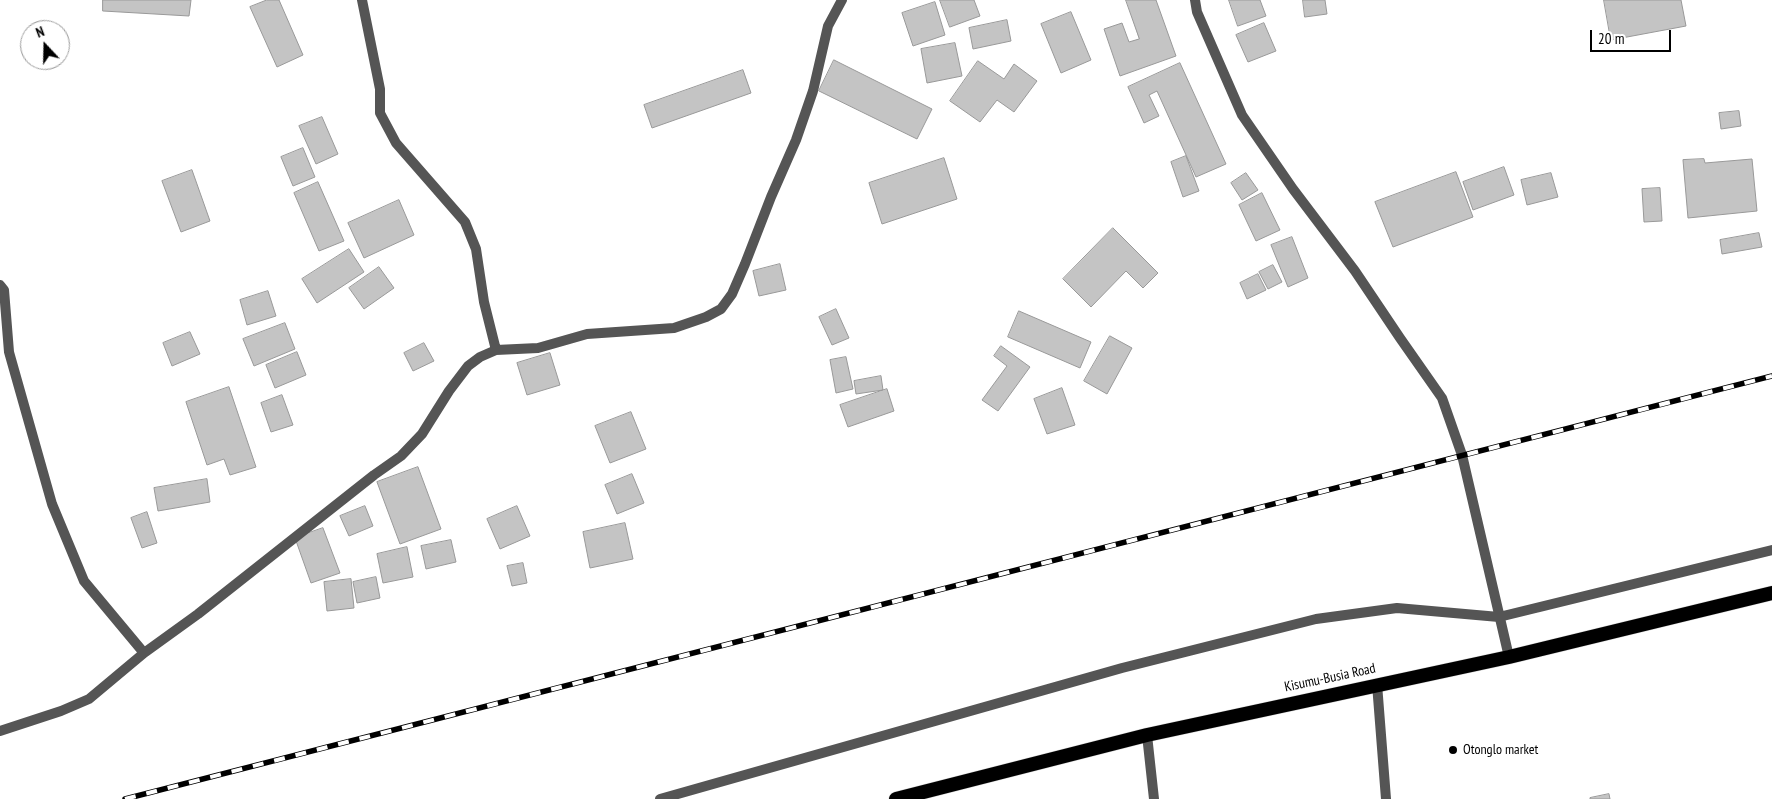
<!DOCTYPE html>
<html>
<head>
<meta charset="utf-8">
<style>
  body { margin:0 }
  #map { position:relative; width:1772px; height:799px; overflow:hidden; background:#fff; font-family:"PT Sans Narrow",sans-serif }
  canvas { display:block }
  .north { position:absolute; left:20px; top:20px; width:50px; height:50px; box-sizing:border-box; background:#fff; border:1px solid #999; border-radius:50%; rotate:339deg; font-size:14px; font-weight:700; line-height:20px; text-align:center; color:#000 }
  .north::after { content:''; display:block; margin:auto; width:18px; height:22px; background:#000; clip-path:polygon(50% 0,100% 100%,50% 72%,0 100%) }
  .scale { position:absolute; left:1590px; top:30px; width:81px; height:22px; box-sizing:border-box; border:2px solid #000; border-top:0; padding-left:6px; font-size:15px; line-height:18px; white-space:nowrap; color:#000; -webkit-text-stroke:4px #fff; paint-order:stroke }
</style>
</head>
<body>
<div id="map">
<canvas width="1772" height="799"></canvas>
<div class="north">N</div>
<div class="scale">20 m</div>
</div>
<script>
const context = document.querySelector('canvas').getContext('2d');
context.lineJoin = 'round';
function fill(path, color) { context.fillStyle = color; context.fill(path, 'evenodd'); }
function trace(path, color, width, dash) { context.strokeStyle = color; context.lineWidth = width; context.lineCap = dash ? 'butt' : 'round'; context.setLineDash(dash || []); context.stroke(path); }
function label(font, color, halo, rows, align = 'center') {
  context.font = font + ' "PT Sans Narrow",sans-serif'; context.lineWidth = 4; context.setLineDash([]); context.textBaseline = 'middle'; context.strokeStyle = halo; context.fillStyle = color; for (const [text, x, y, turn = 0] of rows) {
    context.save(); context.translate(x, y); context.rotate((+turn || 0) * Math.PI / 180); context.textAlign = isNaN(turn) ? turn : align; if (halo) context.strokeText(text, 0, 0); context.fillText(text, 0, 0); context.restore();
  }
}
const building = new Path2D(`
  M 103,0 L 191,0 L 189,16 L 103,11 Z
  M 267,0 L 279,0 L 303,55 L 277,67 L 250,7 Z
  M 940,0 L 974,0 L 980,16 L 950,27 Z
  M 1126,0 L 1156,0 L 1176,56 L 1120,76 L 1104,29 L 1122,23 L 1129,42 L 1139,39 Z
  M 1229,0 L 1260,0 L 1266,16 L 1238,26 Z
  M 1303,0 L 1325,0 L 1327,14 L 1305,17 Z
  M 1604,0 L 1681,0 L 1686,26 L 1611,40 Z
  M 935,2 L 945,35 L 913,46 L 902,13 Z
  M 1071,12 L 1091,60 L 1061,73 L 1041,24 Z
  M 1007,20 L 1011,41 L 973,49 L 969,28 Z
  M 1264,23 L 1276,51 L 1248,62 L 1236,35 Z
  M 955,43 L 962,76 L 927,83 L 921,49 Z
  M 834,60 L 932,109 L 917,139 L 819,91 Z
  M 978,61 L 1004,79 L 1014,64 L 1037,81 L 1014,112 L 997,100 L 980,122 L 950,101 Z
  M 1180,63 L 1226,164 L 1196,177 L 1157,91 L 1149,95 L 1159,116 L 1144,123 L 1128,87 Z
  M 743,70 L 751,93 L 652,128 L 644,105 Z
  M 1739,111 L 1741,126 L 1721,129 L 1719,113 Z
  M 322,117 L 338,154 L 316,164 L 299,126 Z
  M 303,148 L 315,177 L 293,186 L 281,157 Z
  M 1186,156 L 1199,191 L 1183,197 L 1171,162 Z
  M 944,158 L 957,199 L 882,224 L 869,183 Z
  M 1704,159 L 1705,163 L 1752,159 L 1757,211 L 1688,218 L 1683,160 Z
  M 1504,167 L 1514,195 L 1473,210 L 1463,182 Z
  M 192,170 L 210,221 L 181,232 L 162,181 Z
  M 1456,172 L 1473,217 L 1393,247 L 1375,202 Z
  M 1246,173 L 1258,190 L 1242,200 L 1231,183 Z
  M 1551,173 L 1558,197 L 1527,205 L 1521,180 Z
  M 318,182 L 344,241 L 319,251 L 294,193 Z
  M 1660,188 L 1662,221 L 1644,222 L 1642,189 Z
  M 1262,193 L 1280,230 L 1256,241 L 1239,205 Z
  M 399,200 L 414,235 L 364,258 L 348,223 Z
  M 1113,228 L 1158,273 L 1143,288 L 1126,271 L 1091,307 L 1063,279 Z
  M 1759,233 L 1762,247 L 1722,254 L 1720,240 Z
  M 1292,237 L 1308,278 L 1288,287 L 1271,245 Z
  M 349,249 L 364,272 L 317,303 L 302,279 Z
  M 780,264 L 786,290 L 759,296 L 753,271 Z
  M 1273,265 L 1282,282 L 1268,289 L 1259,272 Z
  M 379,267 L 394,288 L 364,309 L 349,288 Z
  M 1258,274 L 1266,290 L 1247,299 L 1240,283 Z
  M 268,291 L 276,316 L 247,325 L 240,300 Z
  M 836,309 L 849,338 L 832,345 L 819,317 Z
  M 1019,311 L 1091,342 L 1080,368 L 1008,337 Z
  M 285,323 L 295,349 L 254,366 L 243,339 Z
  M 190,332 L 200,354 L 172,366 L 163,343 Z
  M 1110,336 L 1132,348 L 1107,394 L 1084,381 Z
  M 424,343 L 434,361 L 413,371 L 404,353 Z
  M 1001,346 L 1030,367 L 998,411 L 982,400 L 1007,366 L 994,356 Z
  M 297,352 L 306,375 L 275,388 L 266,365 Z
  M 550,353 L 560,385 L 527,395 L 517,363 Z
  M 846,357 L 853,389 L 836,393 L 830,360 Z
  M 881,376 L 883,390 L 856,394 L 854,381 Z
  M 229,387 L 256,467 L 230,475 L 224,459 L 207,465 L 186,402 Z
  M 1062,388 L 1075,425 L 1047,434 L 1034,399 Z
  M 887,389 L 894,411 L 848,427 L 840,405 Z
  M 282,395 L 293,425 L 271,432 L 261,403 Z
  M 631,412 L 646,449 L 610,463 L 595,426 Z
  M 418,467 L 441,529 L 400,544 L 377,482 Z
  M 632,474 L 644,503 L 617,514 L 605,485 Z
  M 207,479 L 210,502 L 158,511 L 154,488 Z
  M 365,506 L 373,526 L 349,536 L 340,516 Z
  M 517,506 L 530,536 L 500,549 L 487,519 Z
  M 147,512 L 157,543 L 142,548 L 131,518 Z
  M 625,523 L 633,559 L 590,568 L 583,532 Z
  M 323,528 L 340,573 L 311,583 L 295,538 Z
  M 451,540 L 456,562 L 426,569 L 421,546 Z
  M 407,547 L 413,577 L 383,583 L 377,554 Z
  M 523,563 L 527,583 L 512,586 L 507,566 Z
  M 376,577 L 380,598 L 357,603 L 353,582 Z
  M 351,579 L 354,608 L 327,611 L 324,582 Z
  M 1609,794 L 1610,799 L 1590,799 L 1590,798 Z`);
const minor = new Path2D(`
  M 362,0 L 380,89 L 380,113 L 396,143 L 465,222 L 476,249 L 484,302 L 496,350
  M 1195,0 L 1197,12 L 1242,115 L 1293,189 L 1355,271 L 1400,338 L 1442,398 L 1462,455 L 1509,657
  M 0,285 L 4,290 L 9,352 L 52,504 L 84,581 L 144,653
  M 1377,684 L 1386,799
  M 0,731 L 61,711 L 89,699 L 144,653 L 198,614 L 374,475 L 401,456 L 422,434 L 449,391 L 468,366 L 480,357 L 496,350 L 538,348 L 587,334 L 674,328 L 706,317 L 721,309 L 732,294 L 745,264 L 771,197 L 796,140 L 813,91 L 828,26 L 842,0
  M 1147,735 L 1154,799
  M 660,799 L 1122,668 L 1316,619 L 1397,608 L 1499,617 L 1772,550`);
const trunk = new Path2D(`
  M 896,799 L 1147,735 L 1509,657 L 1772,593`);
const rail = new Path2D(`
  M 125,799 L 1772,376`);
const markers = [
  [1453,750,5,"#000"]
];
const streetNames = [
  ["Kisumu-Busia Road",1330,678,-12]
];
const poiNames = [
  ["Otonglo market",1463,750]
];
fill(building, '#c4c4c4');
trace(building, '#999', 1);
trace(trunk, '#dbdbdb', 15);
trace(minor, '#555', 10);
trace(trunk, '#000', 14);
trace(rail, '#000', 5.5);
trace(rail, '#fff', 4, [11]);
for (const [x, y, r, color] of markers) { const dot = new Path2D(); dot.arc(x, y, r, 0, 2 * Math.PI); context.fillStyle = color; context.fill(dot); trace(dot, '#fff', 2); }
label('14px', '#000', '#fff', streetNames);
label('14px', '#000', '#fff', poiNames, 'left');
</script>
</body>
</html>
